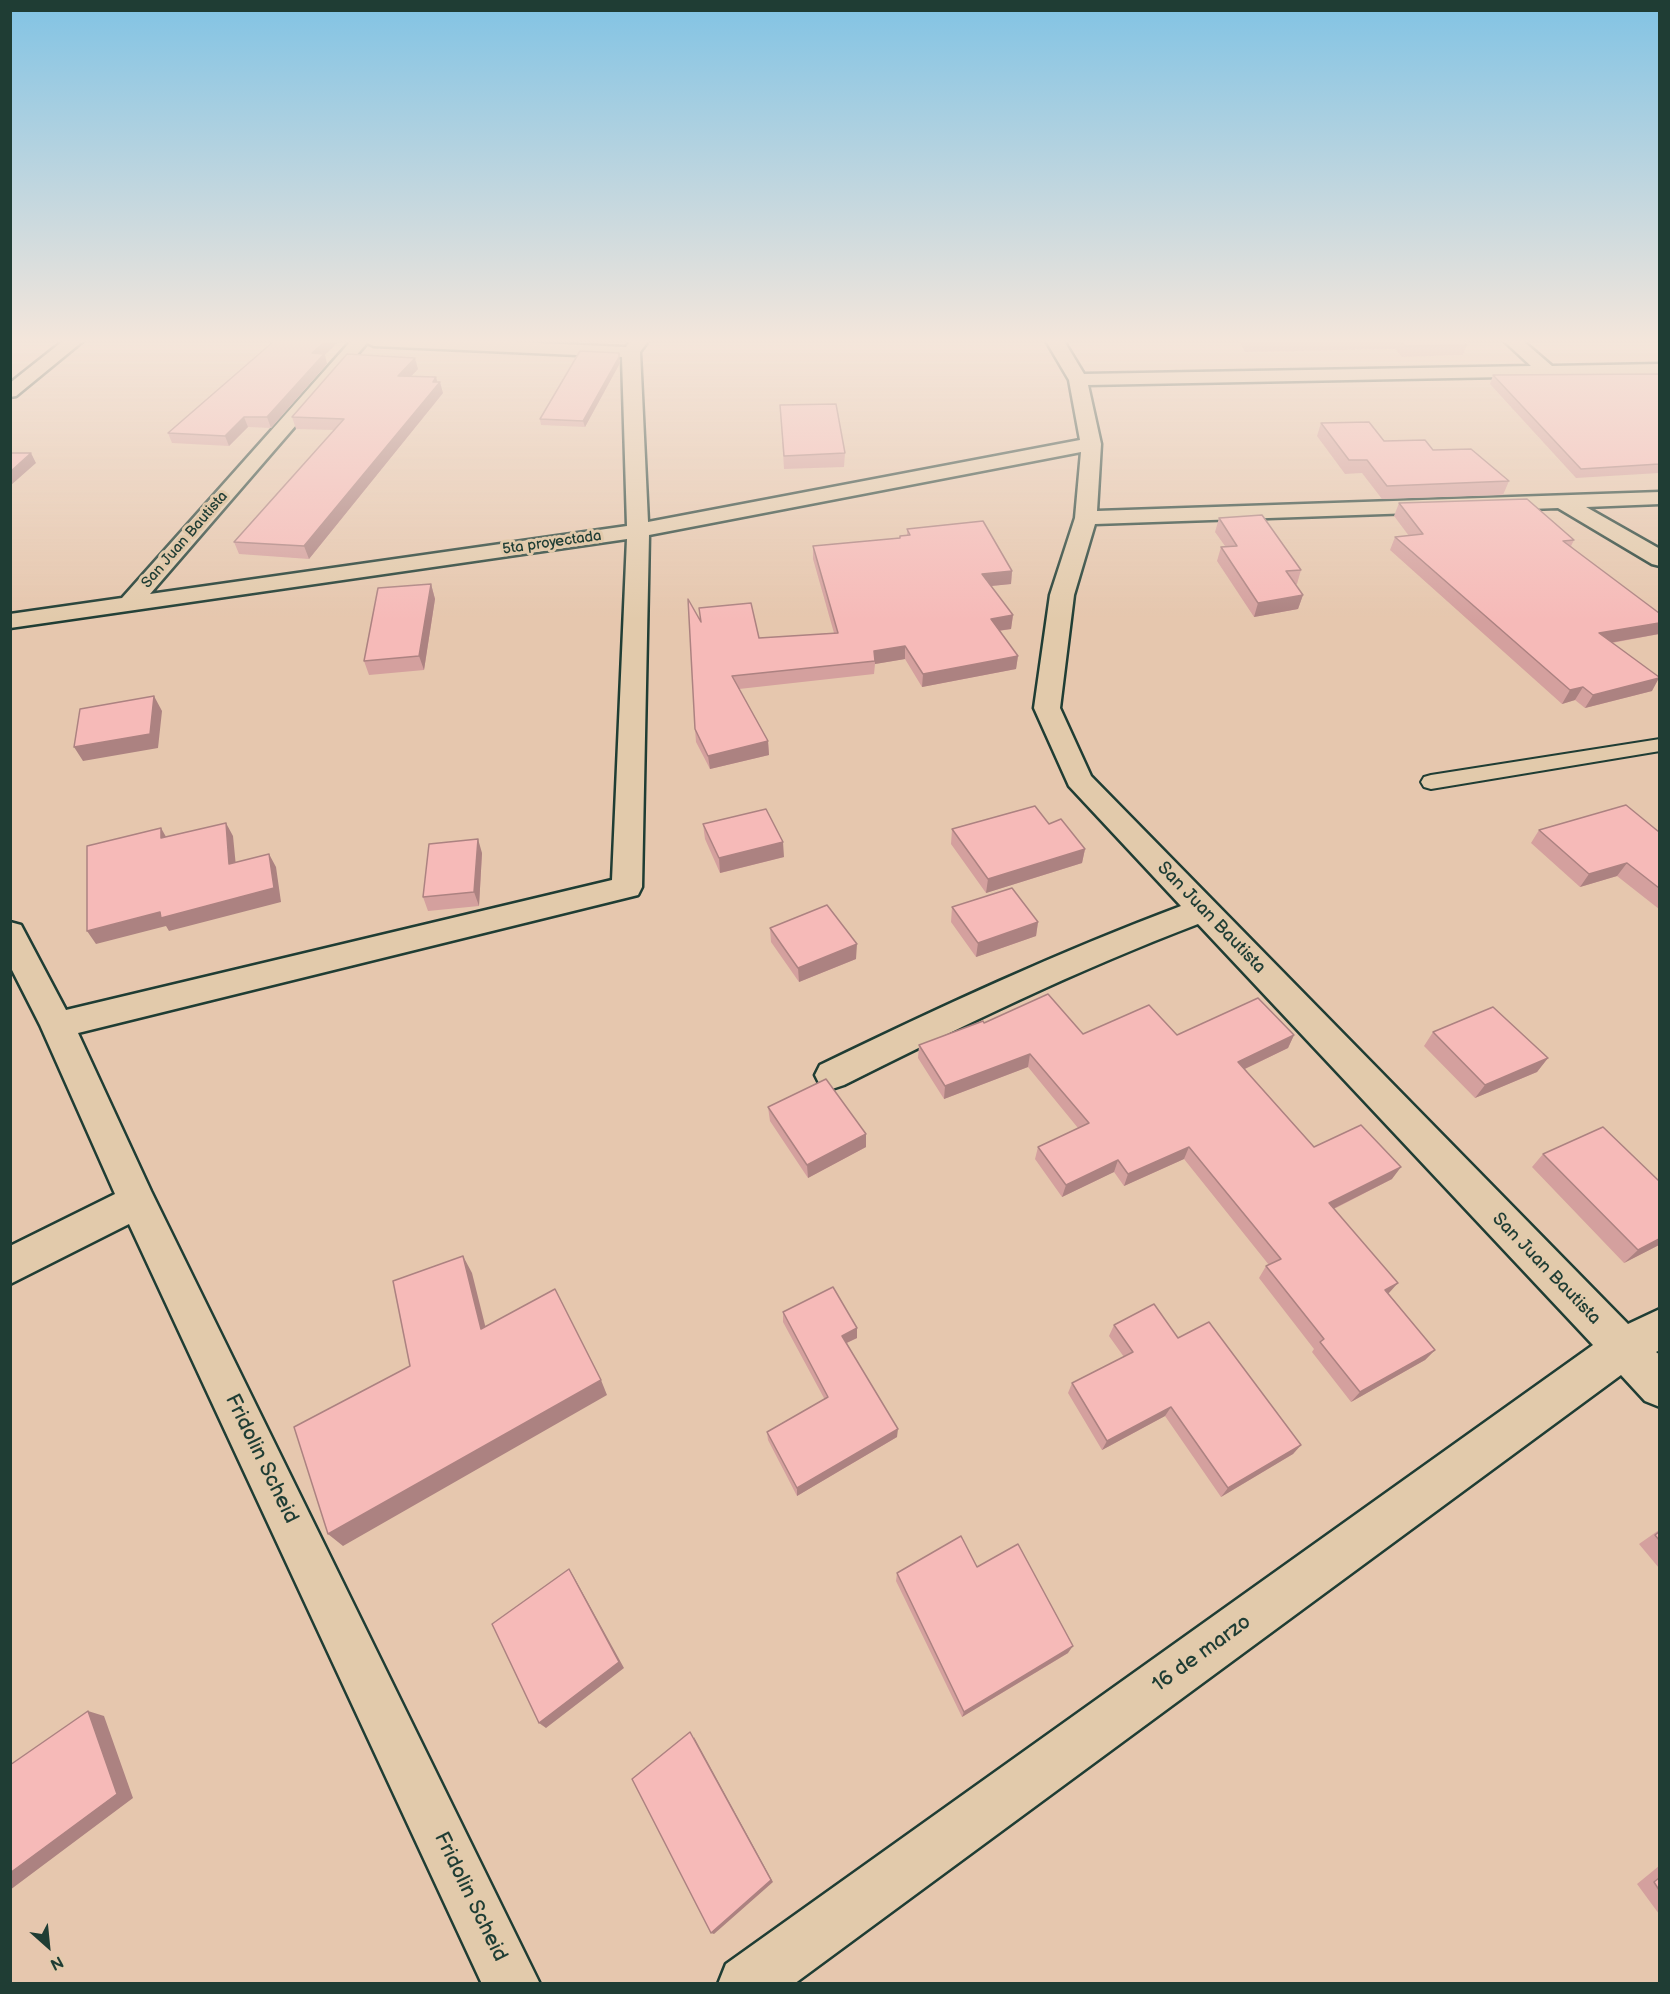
<!DOCTYPE html>
<html>
<head>
<meta charset="utf-8">
<style>
  body { margin:0 }
  #map { position:relative; width:1670px; height:1994px; overflow:hidden; background:#e6c7ae; font-family:"Balsamiq Sans",sans-serif }
  canvas { display:block }
  .frame { position:absolute; inset:0; border:12px solid #1f3d34; pointer-events:none }
  .north { position:absolute; left:18px; top:1916px; width:60px; height:60px; -webkit-text-stroke:4px #e2caab; paint-order:stroke; rotate:153deg; font-size:16px; font-weight:700; line-height:24px; text-align:center; color:#1f3d34 }
  .north::after { content:''; display:block; margin:auto; width:21px; height:27px; background:#1f3d34; clip-path:polygon(50% 0,100% 100%,50% 72%,0 100%) }
</style>
</head>
<body>
<div id="map">
<canvas width="1670" height="1994"></canvas>
<div class="frame"></div>
<div class="north">N</div>
</div>
<script>
const context = document.querySelector('canvas').getContext('2d');
context.lineJoin = 'round';
function trace(path, color, width, dash) { context.strokeStyle = color; context.lineWidth = width; context.lineCap = dash ? 'butt' : 'round'; context.setLineDash(dash || []); context.stroke(path); }
function fill(path, color) { context.fillStyle = color; context.fill(path, 'evenodd'); }
function label(font, color, halo, rows, align = 'center') {
  context.font = font + ' "Balsamiq Sans",sans-serif'; context.lineWidth = 6; context.setLineDash([]); context.textBaseline = 'middle'; context.strokeStyle = halo; context.fillStyle = color; for (const [text, x, y, turn = 0] of rows) {
    context.save(); context.translate(x, y); context.rotate((+turn || 0) * Math.PI / 180); context.textAlign = isNaN(turn) ? turn : align; if (halo) context.strokeText(text, 0, 0); context.fillText(text, 0, 0); context.restore();
  }
}
const lane = new Path2D(`
  M 1660,739 L 1660,751 L 1431,789 L 1424,787 L 1421,782 L 1424,777 L 1431,775 Z`);
const street = new Path2D(`
  M 63,341 L 83,341 L 16,396 L 10,397 L 10,383 Z
  M 351,341 L 494,341 L 626,347 L 630,341 L 648,341 L 640,352 L 648,522 L 1080,440 L 1069,380 L 1046,341 L 1064,341 L 1084,374 L 1531,366 L 1504,341 L 1523,341 L 1552,366 L 1660,364 L 1660,374 L 1088,385 L 1101,444 L 1097,511 L 1660,492 L 1660,504 L 1586,507 L 1660,549 L 1660,566 L 1652,564 L 1558,508 L 1095,524 L 1074,595 L 1060,708 L 1091,776 L 1628,1324 L 1660,1309 L 1660,1350 L 1656,1352 L 1660,1355 L 1660,1407 L 1645,1401 L 1621,1375 L 794,1984 L 718,1984 L 726,1964 L 1593,1345 L 1198,924 C 1077,970 960,1027 844,1085 L 832,1089 L 820,1085 L 815,1075 L 820,1065 C 938,1008 1058,952 1181,906 L 1069,786 L 1034,708 L 1050,595 L 1075,518 L 1081,452 L 649,535 L 642,887 L 638,895 L 78,1033 L 151,1191 L 540,1984 L 482,1984 L 129,1224 L 10,1284 L 10,1246 L 115,1194 L 40,1025 L 10,966 L 10,922 L 21,925 L 66,1010 L 612,880 L 627,539 L 10,628 L 10,614 L 122,598 ZM 367,343 L 374,346 L 622,357 L 627,526 L 150,594 Z`);
const wall = new Path2D(`
  M 274,341 L 339,341 L 325,355 L 327,364 L 271,428 L 248,427 L 229,446 L 172,443 L 168,433 Z
  M 1239,341 L 1463,341 L 1467,345 L 1463,355 L 1402,357 L 1395,349 L 1245,352 Z
  M 620,363 L 585,427 L 541,425 L 540,419 Z
  M 418,369 L 411,376 L 437,382 L 443,393 L 309,559 L 239,554 L 234,542 L 334,430 L 296,429 L 292,417 Z
  M 1659,374 L 1659,473 L 1576,478 L 1490,384 L 1493,375 Z
  M 780,405 L 845,453 L 844,467 L 784,469 Z
  M 1321,423 L 1384,441 L 1433,450 L 1509,481 L 1503,495 L 1382,499 L 1362,473 L 1345,474 L 1317,436 Z
  M 1399,503 L 1574,540 L 1571,546 L 1659,634 L 1612,643 L 1652,691 L 1585,708 L 1575,700 L 1562,704 L 1390,550 L 1395,537 L 1409,536 L 1394,516 Z
  M 1219,518 L 1301,570 L 1297,584 L 1295,585 L 1303,595 L 1298,609 L 1254,617 L 1217,561 L 1221,547 L 1225,546 L 1215,532 Z
  M 907,529 L 1012,571 L 1011,584 L 991,586 L 1013,615 L 1011,629 L 999,631 L 1018,656 L 1016,669 L 922,687 L 905,659 L 875,664 L 874,674 L 739,689 L 768,741 L 769,755 L 710,769 L 696,742 L 695,729 L 700,620 L 699,608 L 759,638 L 834,633 L 813,559 L 813,546 L 899,539 L 900,536 L 907,536 Z
  M 431,584 L 435,599 L 424,670 L 369,675 L 364,661 Z
  M 703,824 L 784,857 L 720,873 L 705,839 Z
  M 1049,824 L 1085,849 L 1082,863 L 986,893 L 951,844 L 952,829 Z
  M 1539,830 L 1659,832 L 1659,909 L 1617,876 L 1580,887 L 1531,843 Z
  M 482,853 L 479,906 L 428,911 L 423,897 Z
  M 952,907 L 1038,922 L 1036,936 L 976,957 L 951,922 Z
  M 770,928 L 856,959 L 799,982 L 771,942 Z
  M 984,1023 L 1083,1034 L 1294,1035 L 1288,1048 L 1245,1069 L 1314,1147 L 1392,1179 L 1334,1209 L 1389,1294 L 1435,1350 L 1425,1360 L 1351,1402 L 1312,1352 L 1314,1349 L 1259,1278 L 1266,1266 L 1269,1265 L 1184,1159 L 1124,1186 L 1114,1172 L 1062,1197 L 1035,1159 L 1038,1147 L 1078,1128 L 1028,1067 L 944,1099 L 918,1058 L 919,1045 Z
  M 1433,1032 L 1548,1058 L 1537,1072 L 1475,1098 L 1424,1046 Z
  M 768,1107 L 866,1134 L 866,1147 L 808,1178 L 770,1121 Z
  M 1543,1154 L 1659,1245 L 1624,1263 L 1532,1167 Z
  M 783,1312 L 857,1338 L 847,1343 L 897,1437 L 797,1496 L 768,1440 L 767,1432 L 825,1400 L 783,1322 Z
  M 1114,1325 L 1178,1338 L 1301,1445 L 1293,1454 L 1221,1497 L 1165,1416 L 1102,1450 L 1068,1393 L 1072,1383 L 1124,1357 L 1109,1336 Z
  M 1659,1530 L 1659,1568 L 1639,1544 Z
  M 977,1567 L 1068,1653 L 962,1717 L 896,1581 L 897,1573 Z
  M 1659,1866 L 1659,1914 L 1637,1884 Z`);
const shadedWall = new Path2D(`
  M 326,341 L 339,341 L 325,355 L 327,364 L 271,428 L 267,417 L 312,353 Z
  M 619,353 L 620,363 L 585,427 L 583,421 Z
  M 415,358 L 418,369 L 401,387 L 398,376 Z
  M 436,377 L 438,384 L 440,382 L 443,393 L 309,559 L 304,546 Z
  M 244,417 L 248,427 L 229,446 L 225,436 Z
  M 31,453 L 36,463 L 10,486 L 10,472 Z
  M 1012,571 L 1011,584 L 981,587 L 982,574 Z
  M 431,584 L 435,599 L 424,670 L 419,656 Z
  M 1303,595 L 1298,609 L 1254,617 L 1258,603 Z
  M 1013,615 L 1011,629 L 989,632 L 991,619 Z
  M 1659,623 L 1659,634 L 1592,646 L 1599,633 Z
  M 905,646 L 905,659 L 875,664 L 874,651 Z
  M 1018,656 L 1016,669 L 922,687 L 923,674 Z
  M 1659,678 L 1652,691 L 1585,708 L 1593,695 Z
  M 1583,687 L 1575,700 L 1562,704 L 1570,690 Z
  M 154,696 L 162,711 L 158,748 L 83,761 L 74,747 Z
  M 768,741 L 769,755 L 710,769 L 708,756 Z
  M 226,823 L 233,836 L 237,877 L 229,864 Z
  M 161,828 L 169,842 L 161,838 Z
  M 478,839 L 482,853 L 479,906 L 474,892 Z
  M 783,842 L 784,857 L 720,873 L 719,858 Z
  M 1085,849 L 1082,863 L 986,893 L 988,879 Z
  M 269,854 L 276,867 L 281,902 L 169,931 L 166,926 L 96,944 L 87,931 L 160,912 Z
  M 1627,863 L 1617,876 L 1580,887 L 1589,874 Z
  M 1038,922 L 1036,936 L 976,957 L 978,943 Z
  M 857,944 L 856,959 L 799,982 L 798,968 Z
  M 1294,1035 L 1288,1048 L 1232,1075 L 1238,1062 Z
  M 1030,1054 L 1028,1067 L 944,1099 L 945,1086 Z
  M 1548,1058 L 1537,1072 L 1475,1098 L 1485,1085 Z
  M 866,1134 L 866,1147 L 808,1178 L 807,1165 Z
  M 1189,1147 L 1184,1159 L 1124,1186 L 1128,1174 Z
  M 1118,1160 L 1114,1172 L 1062,1197 L 1066,1185 Z
  M 1401,1167 L 1392,1179 L 1321,1215 L 1329,1203 Z
  M 1659,1239 L 1659,1245 L 1624,1263 L 1638,1250 Z
  M 463,1256 L 472,1273 L 490,1345 L 481,1329 Z
  M 1398,1283 L 1388,1294 L 1385,1290 Z
  M 857,1328 L 857,1338 L 842,1345 L 842,1336 Z
  M 1435,1350 L 1425,1360 L 1351,1402 L 1360,1392 Z
  M 601,1380 L 607,1395 L 343,1546 L 328,1534 Z
  M 1171,1407 L 1165,1416 L 1102,1450 L 1107,1441 Z
  M 898,1429 L 897,1437 L 797,1496 L 797,1488 Z
  M 1301,1445 L 1293,1454 L 1221,1497 L 1228,1488 Z
  M 569,1569 L 574,1577 L 624,1668 L 546,1728 L 539,1723 Z
  M 1073,1646 L 1068,1653 L 962,1717 L 964,1712 Z
  M 88,1711 L 104,1716 L 133,1798 L 10,1890 L 10,1873 Z
  M 694,1737 L 773,1882 L 714,1934 L 711,1933 Z`);
const building = new Path2D(`
  M 274,341 L 326,341 L 312,353 L 324,354 L 267,417 L 244,417 L 225,436 L 168,433 Z
  M 1248,341 L 1287,341 L 1248,342 Z
  M 1400,341 L 1463,341 L 1467,345 L 1405,346 Z
  M 580,351 L 619,353 L 619,357 L 583,421 L 540,419 Z
  M 347,354 L 415,358 L 398,376 L 436,377 L 433,382 L 440,382 L 304,546 L 234,542 L 344,419 L 292,417 Z
  M 1659,374 L 1659,464 L 1581,469 L 1493,375 Z
  M 836,404 L 845,453 L 784,456 L 780,405 Z
  M 1369,422 L 1384,441 L 1425,440 L 1433,450 L 1471,449 L 1509,481 L 1387,486 L 1367,460 L 1349,460 L 1321,423 Z
  M 10,453 L 31,453 L 10,472 Z
  M 1527,499 L 1574,540 L 1563,541 L 1659,613 L 1659,623 L 1599,633 L 1659,677 L 1659,678 L 1593,695 L 1583,687 L 1570,690 L 1395,537 L 1423,534 L 1399,503 Z
  M 1262,515 L 1301,570 L 1286,571 L 1303,595 L 1258,603 L 1221,547 L 1237,546 L 1219,518 Z
  M 983,521 L 1012,571 L 982,574 L 1013,615 L 991,619 L 1018,656 L 923,674 L 905,646 L 874,651 L 875,661 L 732,676 L 768,741 L 708,756 L 695,729 L 688,599 L 701,622 L 699,608 L 751,603 L 759,638 L 838,633 L 813,546 L 900,538 L 900,536 L 910,535 L 907,529 Z
  M 431,584 L 419,656 L 364,661 L 378,588 Z
  M 154,696 L 150,734 L 74,747 L 80,709 Z
  M 1626,805 L 1659,832 L 1659,888 L 1627,863 L 1589,874 L 1539,830 Z
  M 1035,806 L 1049,824 L 1061,819 L 1085,849 L 988,879 L 952,829 Z
  M 766,809 L 783,842 L 719,858 L 703,824 Z
  M 226,823 L 229,864 L 269,854 L 274,888 L 161,918 L 160,912 L 87,931 L 87,846 L 161,828 L 161,838 Z
  M 478,839 L 474,892 L 423,897 L 429,844 Z
  M 1012,888 L 1038,922 L 978,943 L 952,907 Z
  M 827,905 L 857,944 L 798,968 L 770,928 Z
  M 1048,994 L 1083,1034 L 1149,1005 L 1177,1035 L 1258,998 L 1294,1035 L 1238,1062 L 1314,1147 L 1361,1125 L 1401,1167 L 1329,1203 L 1398,1283 L 1385,1290 L 1435,1350 L 1360,1392 L 1320,1342 L 1324,1339 L 1266,1266 L 1281,1259 L 1189,1147 L 1128,1174 L 1118,1160 L 1066,1185 L 1038,1147 L 1089,1123 L 1030,1054 L 945,1086 L 919,1045 L 983,1021 L 984,1023 Z
  M 1493,1007 L 1548,1058 L 1485,1085 L 1433,1032 Z
  M 826,1079 L 866,1134 L 807,1165 L 768,1107 Z
  M 1603,1127 L 1659,1181 L 1659,1239 L 1638,1250 L 1543,1154 Z
  M 463,1256 L 481,1329 L 555,1289 L 601,1380 L 328,1534 L 294,1427 L 410,1366 L 393,1281 Z
  M 833,1287 L 857,1328 L 842,1336 L 898,1429 L 797,1488 L 767,1432 L 828,1397 L 783,1312 Z
  M 1154,1304 L 1178,1338 L 1209,1322 L 1301,1445 L 1228,1488 L 1171,1407 L 1107,1441 L 1072,1383 L 1133,1352 L 1114,1325 Z
  M 1659,1532 L 1659,1540 L 1655,1535 Z
  M 961,1536 L 977,1567 L 1018,1544 L 1073,1646 L 964,1712 L 897,1573 Z
  M 569,1569 L 619,1662 L 539,1723 L 492,1624 Z
  M 88,1711 L 117,1794 L 10,1873 L 10,1765 Z
  M 690,1732 L 771,1880 L 711,1933 L 632,1779 Z
  M 1659,1878 L 1659,1890 L 1654,1882 Z`);
const farStreetnames = [
  ["San Juan Bautista",185,540,-49],
  ["5ta proyectada",552,543,-8]
];
const streetNames = [
  ["San Juan Bautista",1211,918,46],
  ["San Juan Bautista",1546,1269,46]
];
const nearStreetnames = [
  ["Fridolin Scheid",261,1459,64],
  ["16 de marzo",1202,1654,-36],
  ["Fridolin Scheid",470,1897,64]
];
trace(lane, '#1f3d34', 4);
trace(street, '#1f3d34', 5);
fill(lane, '#e2caab');
fill(street, '#e2caab');
fill(wall, '#d4a09e');
fill(shadedWall, '#ac8281');
fill(building, '#f6bab8');
trace(building, '#ac8281', 1.5);
const sky = context.createLinearGradient(0, 0, 0, 620);
sky.addColorStop(0, '#81c3e4');
sky.addColorStop(0.55, '#f4e6db');
sky.addColorStop(1, '#f4e6db00');
context.fillStyle = sky;
context.fillRect(0, 0, 1670, 620);
label('15px', '#1f3d34', '#e2caab', farStreetnames);
label('18px', '#1f3d34', '#e2caab', streetNames);
label('21px', '#1f3d34', '#e2caab', nearStreetnames);
</script>
</body>
</html>
